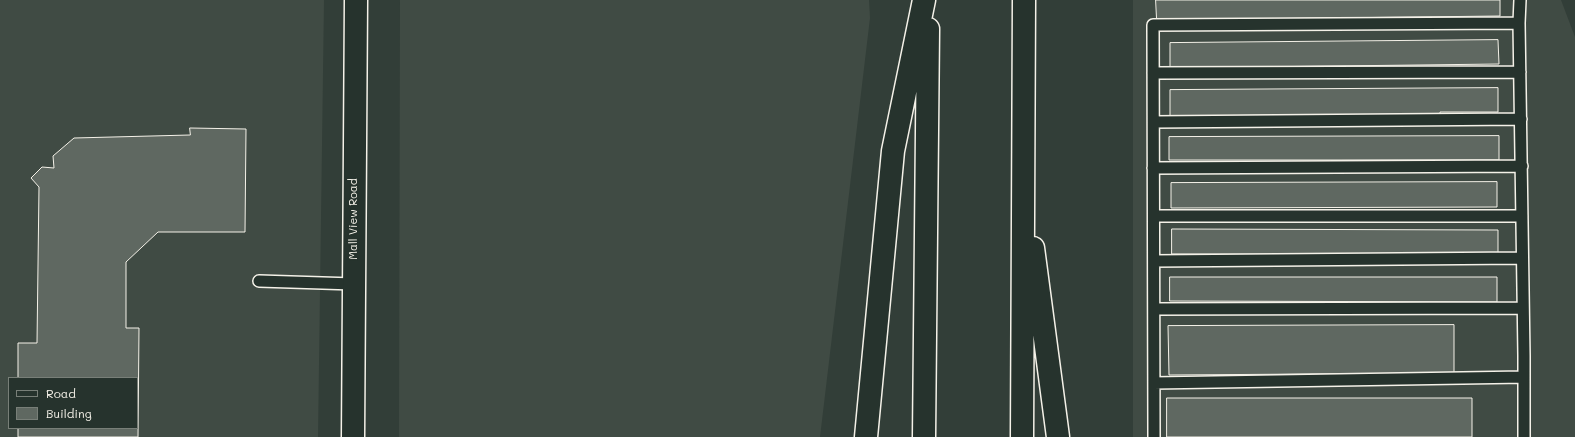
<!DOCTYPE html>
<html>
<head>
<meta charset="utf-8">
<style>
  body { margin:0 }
  #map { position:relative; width:1575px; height:437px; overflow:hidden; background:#323e38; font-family:Mali,sans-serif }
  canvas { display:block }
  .legend { position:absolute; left:8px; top:377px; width:130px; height:52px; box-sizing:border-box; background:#26332d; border:1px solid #787f78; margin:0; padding:5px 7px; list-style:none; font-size:12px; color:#f4f1e8 }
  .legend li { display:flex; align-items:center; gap:8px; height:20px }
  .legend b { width:20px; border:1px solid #787f78 }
</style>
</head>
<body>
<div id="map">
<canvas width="1575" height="437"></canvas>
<ul class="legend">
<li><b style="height:5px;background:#26332d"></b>Road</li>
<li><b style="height:11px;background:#5f6861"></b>Building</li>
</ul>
</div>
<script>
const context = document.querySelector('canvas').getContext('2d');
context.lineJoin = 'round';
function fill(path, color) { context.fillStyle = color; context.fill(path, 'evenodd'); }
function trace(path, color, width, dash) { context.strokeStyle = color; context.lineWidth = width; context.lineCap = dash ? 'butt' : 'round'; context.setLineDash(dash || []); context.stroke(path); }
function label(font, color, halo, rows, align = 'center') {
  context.font = font + ' Mali,sans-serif'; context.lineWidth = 3; context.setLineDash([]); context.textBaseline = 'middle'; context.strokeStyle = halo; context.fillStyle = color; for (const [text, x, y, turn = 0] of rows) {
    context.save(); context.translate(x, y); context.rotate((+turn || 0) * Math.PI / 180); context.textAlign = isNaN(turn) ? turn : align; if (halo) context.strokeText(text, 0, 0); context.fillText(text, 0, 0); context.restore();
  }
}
const built = new Path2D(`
  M 0,0 L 324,0 L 318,437 L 0,437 ZM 9,378 L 137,378 L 137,428 L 9,428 Z
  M 400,0 L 869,0 L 870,18 L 820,437 L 399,437 Z
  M 1133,0 L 1561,0 L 1575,37 L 1575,437 L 1133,437 Z`);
const building = new Path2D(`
  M 1156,0 L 1500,0 L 1500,16 L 1157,20 Z
  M 1498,40 L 1499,64 L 1170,68 L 1170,43 Z
  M 1498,88 L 1498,112 L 1440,112 L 1440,114 L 1170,116 L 1170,90 Z
  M 190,128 L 246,129 L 245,232 L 158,232 L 126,262 L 126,328 L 139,328 L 138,437 L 18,437 L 18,428 L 137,428 L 137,378 L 18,378 L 18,343 L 37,343 L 39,187 L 31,178 L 42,167 L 54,168 L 53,156 L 74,138 L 190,135 Z
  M 1499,136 L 1499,160 L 1169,160 L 1169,137 Z
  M 1497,182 L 1497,207 L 1171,208 L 1171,183 Z
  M 1172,229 L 1498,230 L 1498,255 L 1172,254 Z
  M 1170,277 L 1497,277 L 1497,302 L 1170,301 Z
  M 1454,325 L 1454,373 L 1169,375 L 1168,326 Z
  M 1167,398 L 1472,398 L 1472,437 L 1167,437 Z`);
const lane = new Path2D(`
  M 1519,23 L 1520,0
  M 1153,73 L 1520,72
  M 1154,122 L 1521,119
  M 1153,168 L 1522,166
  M 1154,216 L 1522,216
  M 1154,261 L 1522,258
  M 259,281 L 354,284
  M 1154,309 L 1523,308
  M 1154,383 L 1524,377
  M 1154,437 L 1153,25 L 1519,23 L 1524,356 L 1524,437`);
const street = new Path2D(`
  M 353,437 L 356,0`);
const highway = new Path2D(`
  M 1033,248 L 1058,437
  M 866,437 L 893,151 L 924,0
  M 924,437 L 928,29
  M 1022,437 L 1024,0`);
const streetNames = [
  ["Mall View Road",354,219,-90]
];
fill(built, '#404b44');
fill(building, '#5f6861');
trace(building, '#f4f1e8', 1);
trace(lane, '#f4f1e8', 14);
trace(street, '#f4f1e8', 25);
trace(highway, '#f4f1e8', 25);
trace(lane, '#26332d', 11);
trace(street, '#26332d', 22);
trace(highway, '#26332d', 22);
label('11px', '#f4f1e8', '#26332d', streetNames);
</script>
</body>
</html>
